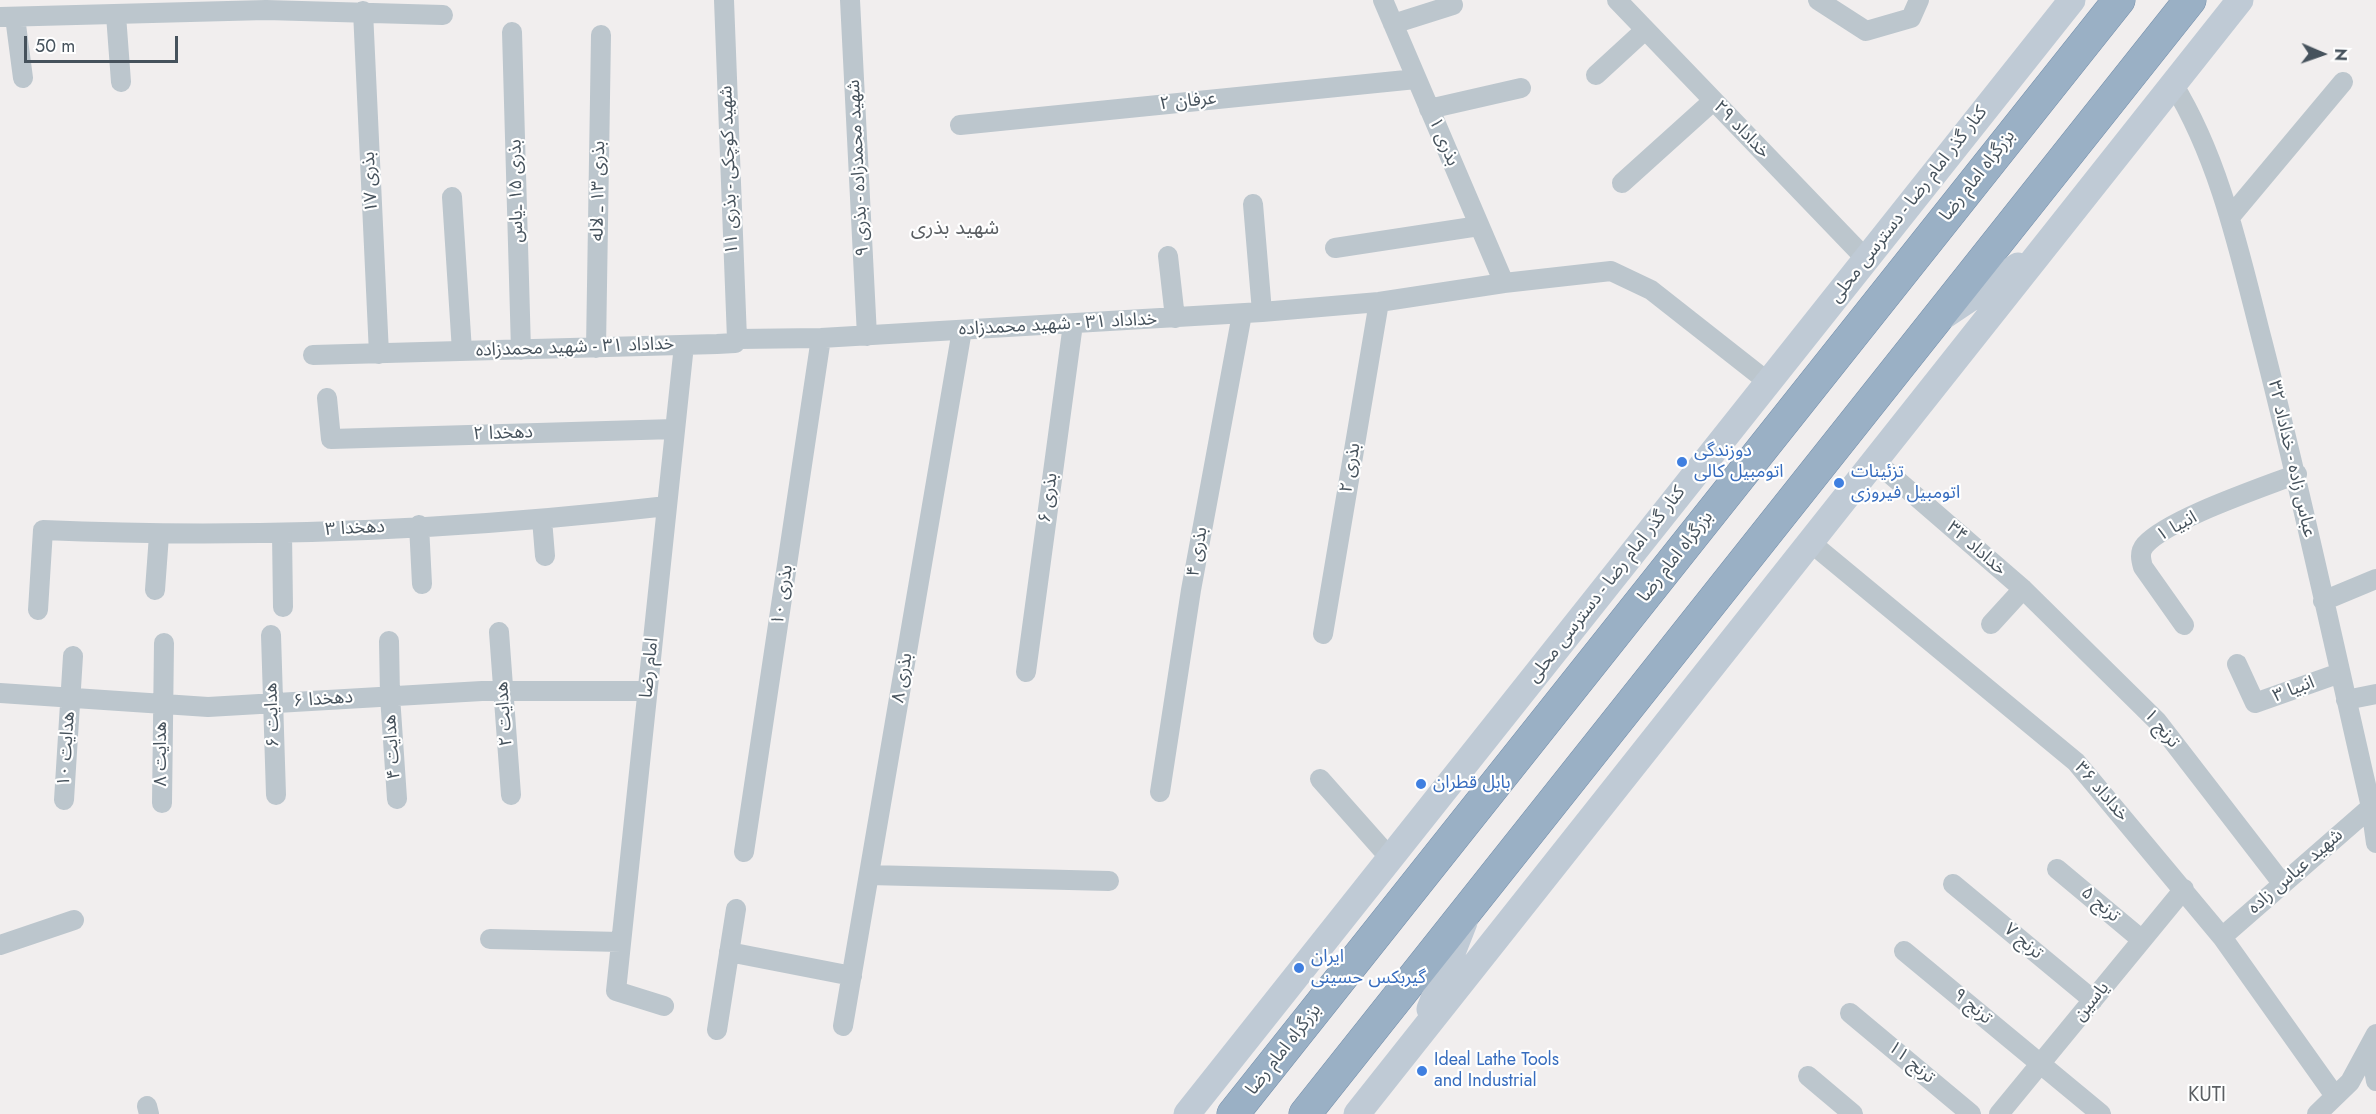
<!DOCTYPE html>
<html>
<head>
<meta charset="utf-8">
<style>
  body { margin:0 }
  #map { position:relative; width:2376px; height:1114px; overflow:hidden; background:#f1eeee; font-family:Jost,sans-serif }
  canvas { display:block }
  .north { position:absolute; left:2292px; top:24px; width:60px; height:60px; -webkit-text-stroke:4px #fff; paint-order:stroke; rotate:92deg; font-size:16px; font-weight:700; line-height:24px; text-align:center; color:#46525c }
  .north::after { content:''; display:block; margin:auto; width:21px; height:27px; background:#46525c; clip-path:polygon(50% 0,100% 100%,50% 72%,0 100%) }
  .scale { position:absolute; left:24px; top:36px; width:154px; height:27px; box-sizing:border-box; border:3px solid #46525c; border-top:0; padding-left:8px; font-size:18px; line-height:21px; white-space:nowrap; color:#46525c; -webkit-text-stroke:4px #fff; paint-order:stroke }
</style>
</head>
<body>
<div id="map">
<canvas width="2376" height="1114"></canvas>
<div class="north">N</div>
<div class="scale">50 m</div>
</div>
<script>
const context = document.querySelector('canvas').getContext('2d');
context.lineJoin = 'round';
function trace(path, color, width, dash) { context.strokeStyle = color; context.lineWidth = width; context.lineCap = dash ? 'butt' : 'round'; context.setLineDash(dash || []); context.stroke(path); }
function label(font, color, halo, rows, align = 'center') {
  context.font = font + ' Jost,"Noto Sans Arabic",sans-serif'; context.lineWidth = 4.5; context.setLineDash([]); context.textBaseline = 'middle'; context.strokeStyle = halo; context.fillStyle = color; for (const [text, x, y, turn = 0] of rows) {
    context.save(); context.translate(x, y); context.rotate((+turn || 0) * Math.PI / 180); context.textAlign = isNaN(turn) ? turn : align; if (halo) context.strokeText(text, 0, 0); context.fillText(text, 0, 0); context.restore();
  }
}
const minor = new Path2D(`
  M 724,0 L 737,339
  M 850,0 L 867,336
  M 1383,0 L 1504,283
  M 1617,0 L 1866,259
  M 1818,0 L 1866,31 L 1911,18 L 1919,0
  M 363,11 L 379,354
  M 116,15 L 121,82
  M 0,17 L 266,10 L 443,15
  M 15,17 L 23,78
  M 1393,24 L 1453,5
  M 512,32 L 521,350
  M 1596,75 L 1645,30
  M 2173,84 C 2220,160 2240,255 2262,340 C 2302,495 2335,651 2371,807 L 2376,843
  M 1429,109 L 1521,88
  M 960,125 L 1416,79
  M 1622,183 L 1713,101
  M 452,197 L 462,351
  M 1253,204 L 1262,312
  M 2230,217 L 2343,82
  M 1335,248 L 1479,226
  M 1168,256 L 1175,318
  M 596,348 L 601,35
  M 313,355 L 717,344 L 735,343 L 737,339 L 821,338 L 1262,312 L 1379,302 L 1504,283 L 1611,271 L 1651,290 L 1768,382
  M 327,398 L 331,439 L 675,429
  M 1875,461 L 2023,589 L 2157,721 L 2282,883
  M 542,519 L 545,556
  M 419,525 L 422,584
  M 282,533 L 283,607
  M 1810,542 L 2076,762 L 2222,937 L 2335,1096
  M 155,590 L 159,535
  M 2323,601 L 2376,579
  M 38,610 L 43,530 C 250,539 460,530 667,506
  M 1991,624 L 2023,589
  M 2184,625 L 2143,567 C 2141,560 2139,552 2145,545 C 2168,519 2261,488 2297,474
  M 499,632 L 511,795
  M 1323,634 L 1379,302
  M 271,635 L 276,795
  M 389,641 L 390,696 L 397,799
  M 2237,664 L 2255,703 L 2340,673
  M 1026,672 L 1073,324
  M 0,693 L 208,707 L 482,691 L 647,691
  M 2346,700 L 2376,694
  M 1320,779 L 1390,858
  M 1160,792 L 1191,590 L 1242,314
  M 64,800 L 73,656
  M 162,803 L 164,643
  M 744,852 L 821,338
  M 2057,869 L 2142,940
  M 869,875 L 1109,881
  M 1953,884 L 2093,1000
  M 2222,937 L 2371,807
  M 490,939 L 621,942
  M 0,945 L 74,920
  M 1904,951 L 2101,1114
  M 729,952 L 852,976
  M 664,1006 L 616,991 L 684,345
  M 1850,1013 L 1971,1114
  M 843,1026 L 962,330
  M 717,1030 L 736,909
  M 2370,1045 L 2376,1081
  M 1808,1076 L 1853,1114
  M 147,1106 L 149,1114
  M 1999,1114 L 2184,889
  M 2317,1114 L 2350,1082 L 2376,1034`);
const secondary = new Path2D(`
  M 1945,315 L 2018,266
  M 1430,1009 L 1464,922
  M 1187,1114 L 2072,0
  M 1357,1114 L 2240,0`);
const trunk = new Path2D(`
  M 1233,1114 L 2119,0
  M 1305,1114 L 2190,0`);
const markers = [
  [1682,462,6,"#3f7fe0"],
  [1839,483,6,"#3f7fe0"],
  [1421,784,6,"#3f7fe0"],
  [1299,968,6,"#3f7fe0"],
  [1422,1071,6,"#3f7fe0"]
];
const streetNames = [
  ["عرفان ۲",1188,102,-6],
  ["خداداد ۲۹",1741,130,46],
  ["بذری ۱",1443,142,67],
  ["شهید محمدزاده - بذری ۹",859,168,-93],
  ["شهید کوچکی - بذری ۱۱",730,170,-92],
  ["بزرگراه امام رضا",1978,176,-52],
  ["بذری ۱۷",371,182,-93],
  ["بذری ۱۵ ـ‌یاس",517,191,-91],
  ["بذری ۱۳ ـ لاله",599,191,-89],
  ["کنار گذر امام رضا - دسترسی محلی",1909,205,-52],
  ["خداداد ۳۱ - شهید محمدزاده",1058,325,-3],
  ["خداداد ۳۱ - شهید محمدزاده",575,348,-2],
  ["دهخدا ۲",503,434,-2],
  ["عباس زاده - خداداد ۳۲",2291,459,77],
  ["بذری ۲",1351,468,-80],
  ["بذری ۶",1049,498,-82],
  ["انبیا ۱",2177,527,-29],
  ["دهخدا ۳",355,529,-3],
  ["خداداد ۳۴",1976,549,41],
  ["بذری ۴",1198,552,-80],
  ["بزرگراه امام رضا",1676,557,-52],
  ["کنار گذر امام رضا - دسترسی محلی",1607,585,-52],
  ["بذری ۱۰",783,595,-81],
  ["امام رضا",650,668,-84],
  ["بذری ۸",903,678,-80],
  ["انبیا ۳",2294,690,-21],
  ["دهخدا ۶",323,700,-4],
  ["هدایت ۲",505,714,-94],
  ["هدایت ۶",273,715,-92],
  ["ترنج ۱",2161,729,50],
  ["هدایت ۴",393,747,-94],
  ["هدایت ۱۰",67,749,-86],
  ["هدایت ۸",162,754,-90],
  ["خداداد ۳۶",2101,792,49],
  ["شهید عباس زاده",2296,872,-41],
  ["ترنج ۵",2100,905,40],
  ["ترنج ۷",2023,942,40],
  ["یاسین",2092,1002,-51],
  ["ترنج ۹",1972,1007,40],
  ["بزرگراه امام رضا",1284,1050,-52],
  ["ترنج ۱۱",1911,1063,40]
];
const shopNames = [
  ["دوزندگی",1694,452],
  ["اتومبیل کالی",1694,473],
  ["تزئینات",1851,473],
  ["اتومبیل فیروزی",1851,494],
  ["بابل قطران",1433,784],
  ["ایران",1311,958],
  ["گیربکس حسینی",1311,979],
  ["Ideal Lathe Tools",1434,1061],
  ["and Industrial",1434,1082]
];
const neighbourhoodNames = [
  ["شهید بذری",955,229],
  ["KUTI",2207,1096]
];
trace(trunk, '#718ca9', 33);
trace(minor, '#bcc6cd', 20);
trace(secondary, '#bfcad5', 27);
trace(trunk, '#9ab0c5', 32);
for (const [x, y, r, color] of markers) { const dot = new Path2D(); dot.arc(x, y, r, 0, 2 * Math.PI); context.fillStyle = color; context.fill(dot); trace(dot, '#fff', 2); }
label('18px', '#46525c', '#fff', streetNames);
label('18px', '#366cbe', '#fff', shopNames, 'left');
label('20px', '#5b5f63', '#fff', neighbourhoodNames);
</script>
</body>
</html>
